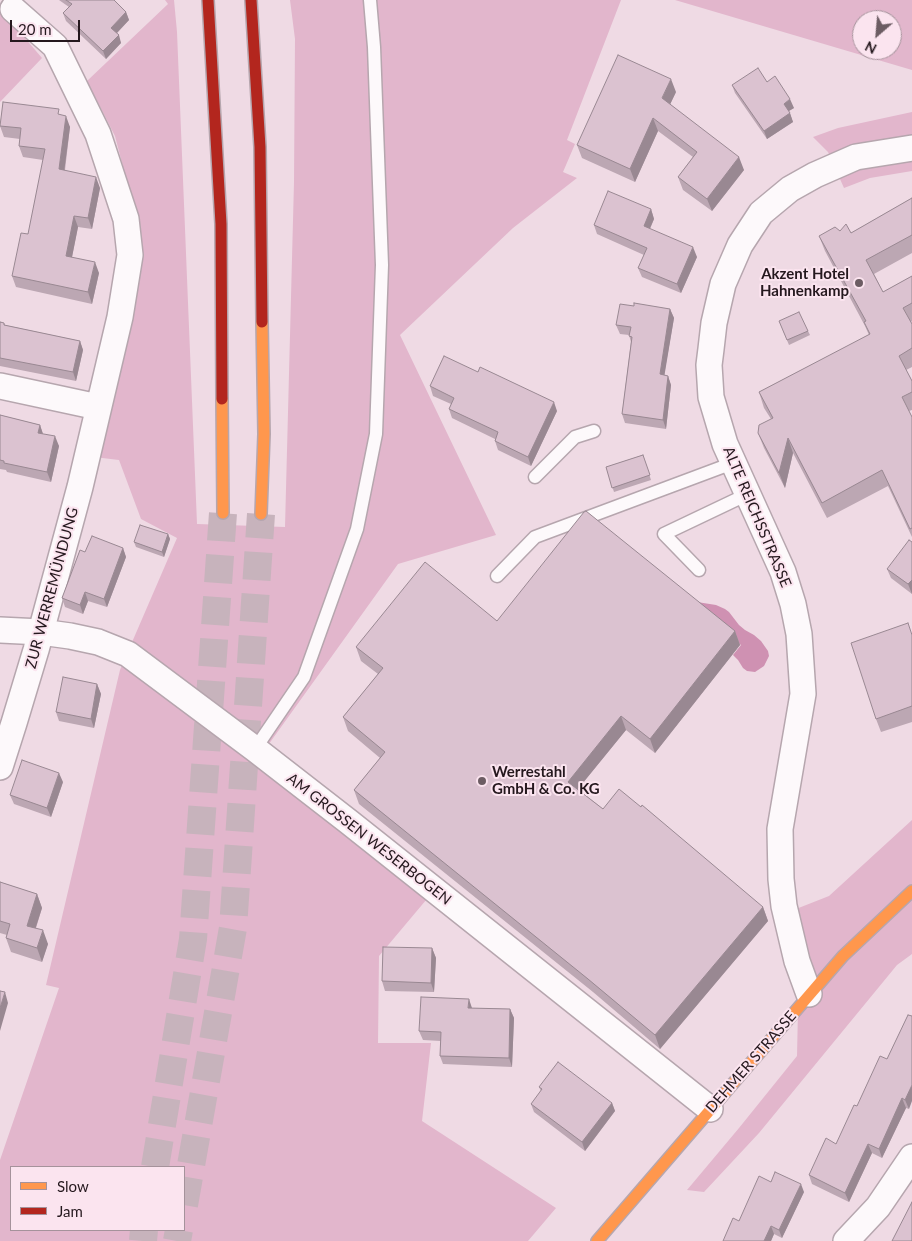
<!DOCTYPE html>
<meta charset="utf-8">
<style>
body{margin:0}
#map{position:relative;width:912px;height:1241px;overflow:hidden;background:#efdae4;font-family:Lato,sans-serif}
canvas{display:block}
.legend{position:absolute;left:10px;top:1166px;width:175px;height:65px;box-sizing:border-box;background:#fbe4ef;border:1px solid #a5929b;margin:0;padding:6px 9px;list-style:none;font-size:15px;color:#25181e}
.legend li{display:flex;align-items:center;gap:10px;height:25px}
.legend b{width:25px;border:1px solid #a5929b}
.north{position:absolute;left:852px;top:10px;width:50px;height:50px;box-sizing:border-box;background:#fbe4ef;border:1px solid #a5929b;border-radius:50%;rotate:207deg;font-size:14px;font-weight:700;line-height:20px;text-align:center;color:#25181e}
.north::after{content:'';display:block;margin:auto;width:18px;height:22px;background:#6c5c63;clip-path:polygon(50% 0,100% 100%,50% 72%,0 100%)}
.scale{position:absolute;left:10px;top:20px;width:70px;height:22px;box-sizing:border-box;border:2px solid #25181e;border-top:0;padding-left:6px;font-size:15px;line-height:18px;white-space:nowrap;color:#25181e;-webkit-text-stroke:4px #fbe4ef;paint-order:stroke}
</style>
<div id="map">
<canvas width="912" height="1241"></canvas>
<ul class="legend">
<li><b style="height:6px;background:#ff974d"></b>Slow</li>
<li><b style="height:6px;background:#b3261e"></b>Jam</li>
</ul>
<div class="north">N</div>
<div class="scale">20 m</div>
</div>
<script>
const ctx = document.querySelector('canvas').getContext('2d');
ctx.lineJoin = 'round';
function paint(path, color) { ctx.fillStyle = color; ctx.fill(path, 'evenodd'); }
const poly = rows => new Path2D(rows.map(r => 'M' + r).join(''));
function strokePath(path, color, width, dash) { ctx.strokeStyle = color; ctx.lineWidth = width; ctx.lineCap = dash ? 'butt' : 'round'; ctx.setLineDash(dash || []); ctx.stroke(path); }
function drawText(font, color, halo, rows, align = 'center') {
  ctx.font = font + ' Lato,sans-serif'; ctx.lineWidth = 4; ctx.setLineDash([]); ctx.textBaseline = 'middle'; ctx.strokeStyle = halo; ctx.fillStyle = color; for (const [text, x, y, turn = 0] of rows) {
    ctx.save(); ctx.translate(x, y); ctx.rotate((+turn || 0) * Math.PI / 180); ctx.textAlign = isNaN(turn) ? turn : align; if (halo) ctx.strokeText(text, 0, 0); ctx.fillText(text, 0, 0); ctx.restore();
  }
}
paint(poly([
 [165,0,174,0,177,32,197,524,285,527,294,182,295,39,290,0,621,0,567,140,575,144,563,172,577,178,513,228,400,335,496,535,398,564,266,748,437,887,379,956,378,1043,431,1043,422,1121,556,1208,528,1241,0,1241,0,1160,59,988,46,985,120,670,177,538,141,519,119,460,94,457,132,319,142,240,115,136,87,81,168,4],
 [11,1167,184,1167,184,1230,11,1230],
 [675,0,912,0,912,70],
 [862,20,892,20,892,50,862,50],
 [0,9,42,58,0,102],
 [912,112,912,171,870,178,844,188,828,152,813,137,838,128],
 [912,820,912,954,897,965,759,1133,704,1192,687,1190,739,1128,797,1056,799,964,796,909,829,896]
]), '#e2b6cc');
paint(poly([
 [697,602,716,605,725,609,729,612,739,625,745,630,754,635,761,641,768,651,769,656,764,666,755,672,747,671,743,668,738,660,733,655,741,645,690,604]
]), '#cf91b2');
strokePath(poly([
 [155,1167,193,939,223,513],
 [184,1205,233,928,261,514],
 [143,1241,144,1230],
 [177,1241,179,1230]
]), '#c7b3bc', 28, [28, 14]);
const lane = poly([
 [535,477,575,437,594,431],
 [699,570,664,534,748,494],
 [497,576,535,537,733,463],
 [255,749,304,677,357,529,376,434,382,265,374,47,370,0]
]);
const street = poly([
 [0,386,98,407],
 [0,630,41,632,70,636,98,642,128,654,255,749,349,822,710,1109],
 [0,767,14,723,36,650,80,487,120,317,130,255,126,219,98,134,55,46,13,9],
 [809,994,797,961,784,906,781,879,780,829,803,694,799,634,793,604,783,572,725,444,711,397,709,365,711,349,714,323,723,284,740,245,761,213,790,189,815,175,856,157,912,148],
 [846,1241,878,1207,912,1157]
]);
const slow = poly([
 [222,399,223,513],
 [261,514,264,434,262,322],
 [597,1241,843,956,912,891]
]);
const jam = poly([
 [208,0,221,224,222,399],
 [251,0,260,147,262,322]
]);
strokePath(lane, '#b6a6ae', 15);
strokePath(street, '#b6a6ae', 28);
strokePath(slow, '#b6a6ae', 14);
strokePath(jam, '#b6a6ae', 14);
strokePath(lane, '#fdf9fb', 12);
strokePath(street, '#fdf9fb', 25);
strokePath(slow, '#ff974d', 11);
strokePath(jam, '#b3261e', 11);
paint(poly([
 [59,0,114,0,126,12,129,20,117,33,121,43,106,59,66,21,63,13,69,7],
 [767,82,794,108,789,111,793,122,767,139,735,93,732,85],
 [676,92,670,104,744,170,712,211,683,190,678,177,693,157,658,131,635,182,582,158,577,145],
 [61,115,70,127,65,170,100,188,92,229,78,227,72,257,99,273,92,304,16,287,12,276,28,234,43,160,23,157,19,146,20,139,4,137,0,126],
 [912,198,912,253,874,274,883,292,912,276,912,321,911,322,912,324,912,367,906,370,912,381,912,410,909,411,912,417,912,537,888,486,827,518,793,453,785,488,764,448,758,433,771,419,764,408,759,392,869,335,865,326,825,251,819,236,840,231,851,233],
 [651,209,654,219,650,229,697,257,681,293,642,277,638,268,644,255,597,234,594,225],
 [634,306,670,309,674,318,664,375,668,376,671,385,666,429,625,423,622,414,631,342,629,335,620,334,616,325],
 [779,321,808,331,810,335,789,345],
 [0,322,4,323,5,325,80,341,83,350,76,381,0,366],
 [430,386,557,411,531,466,498,450,495,441,495,439,452,418,449,409,451,404,433,396],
 [0,415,40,425,43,434,59,446,51,482,7,472,6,470,0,469],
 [643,455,651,480,614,492,606,467],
 [168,534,170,539,164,557,136,547,134,542],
 [912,542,912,594,891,578,887,569],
 [123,548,126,557,107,607,88,601,83,614,65,607,62,598,85,552],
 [497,621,735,631,740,645,655,753,626,730,578,789,603,809,763,907,768,921,660,1049,593,992,359,804,354,790,380,758,348,731,343,717,378,674,361,661,356,647],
 [912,635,912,722,881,732,876,719],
 [97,684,101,694,94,728,59,721,56,712],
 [63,782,51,817,14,804,10,795],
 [0,882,37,894,42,908,36,928,48,944,42,962,11,952,6,938,7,935,0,933],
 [432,948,436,958,434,992,385,991,382,981],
 [472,1008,510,1009,514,1018,512,1067,443,1064,440,1056,441,1041,423,1040,419,1031],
 [908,1015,909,1109,906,1108,882,1158,872,1153,849,1202,812,1184,809,1175,836,1144,857,1106,887,1059],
 [539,1087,612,1103,615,1111,585,1151,534,1112,531,1104,541,1091],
 [771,1182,804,1192,782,1238,774,1234,771,1241,723,1241]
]), '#bca7b3');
paint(poly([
 [126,12,129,20,114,36,111,28],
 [119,35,121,43,106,59,103,51],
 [671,79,676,92,667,111,662,98],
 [790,99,794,108,787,112,784,104],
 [790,113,793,122,767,139,764,131],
 [66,116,70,127,63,180,59,169],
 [653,118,658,131,635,182,630,169],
 [739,157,744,170,712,211,707,199],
 [96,177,100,188,92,229,88,218],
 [651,209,654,219,647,235,644,226],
 [74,216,78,227,70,267,66,256],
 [693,247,697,257,681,293,677,284],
 [95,262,99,273,92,304,88,292],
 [670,309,674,318,663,384,660,374],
 [80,341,83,350,76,381,73,372],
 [668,376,671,385,666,429,663,420],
 [554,402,557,411,531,466,528,457],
 [40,425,43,434,38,433],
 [55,436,59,446,51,482,47,472],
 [788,438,793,453,785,488,779,473],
 [168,534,170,539,164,557,162,552],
 [123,548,126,557,107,607,104,599],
 [912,580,912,594,908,584],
 [85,592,88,601,83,614,80,605],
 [735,631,740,645,655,753,650,739],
 [97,684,101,694,94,728,91,719],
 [621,716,626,730,573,795,568,782],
 [59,773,63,782,51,817,47,808],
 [37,894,42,908,32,939,27,926],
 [763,907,768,921,660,1049,655,1035],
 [43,930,48,944,42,962,37,948],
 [432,948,436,958,434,992,431,983],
 [5,992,8,1003,0,1031,0,1008],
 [469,999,472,1008,472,1017,468,1008],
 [510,1009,514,1018,512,1067,509,1058],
 [912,1085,912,1101,909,1109,905,1100],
 [902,1098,906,1108,882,1158,879,1149],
 [612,1103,615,1111,585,1151,582,1142],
 [868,1144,872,1153,849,1202,845,1193],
 [801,1184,804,1192,782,1238,779,1230],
 [771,1226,774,1234,771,1241,764,1241]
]), '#998892');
const building = poly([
 [66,0,114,0,126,12,111,28,119,35,103,51,63,13,72,4,66,0],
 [618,55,671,79,662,98,739,157,707,199,678,177,697,152,653,118,630,169,577,145,618,55],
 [758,68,767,82,775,76,790,99,784,104,790,113,764,131,732,85,758,68],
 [3,102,59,109,58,114,66,116,59,169,96,177,88,218,74,216,66,256,95,262,88,292,12,276,21,233,28,234,45,149,19,146,21,128,0,126,3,102],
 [608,191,651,209,644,226,693,247,677,284,638,268,647,248,594,225,608,191],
 [912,198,912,235,866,260,883,292,912,276,912,303,903,308,912,324,912,348,899,356,912,381,912,392,902,397,912,417,912,528,910,529,882,470,822,503,788,438,779,473,758,433,759,425,773,418,759,392,870,334,864,322,866,321,819,236,835,227,840,231,846,224,851,233,912,198],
 [634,303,670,309,660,374,668,376,663,420,622,414,632,337,629,336,631,327,616,325,620,304,634,306,634,303],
 [799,312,808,331,787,340,779,321,799,312],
 [0,322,4,323,4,325,80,341,73,372,0,358,0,322],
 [444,356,478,372,480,367,554,402,528,457,495,441,498,432,449,409,454,398,430,386,444,356],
 [0,415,40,425,38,433,55,436,47,472,4,463,4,461,0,460,0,415],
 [643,455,650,475,612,488,606,467,643,455],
 [586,511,735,631,650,739,621,716,568,782,603,809,619,789,641,807,642,805,763,907,655,1035,588,979,354,790,385,752,343,717,383,668,356,647,425,562,497,621,584,512,586,511],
 [140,525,168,534,162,552,134,542,140,525],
 [92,536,123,548,104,599,85,592,80,605,62,598,80,550,85,552,92,536],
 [909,540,912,542,912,580,908,584,887,569,909,540],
 [908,623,912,635,912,706,876,719,851,643,908,623],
 [63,677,97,684,91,719,56,712,63,677],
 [22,760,59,773,47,808,10,795,22,760],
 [0,882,37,894,27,926,43,930,37,948,6,938,10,924,0,921,0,882],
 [383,947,432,948,431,983,382,981,383,947],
 [0,991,5,992,0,1008,0,991],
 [421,997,469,999,468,1008,510,1009,509,1058,440,1056,441,1032,419,1031,421,997],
 [908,1015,912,1016,912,1085,905,1100,902,1098,879,1149,868,1144,845,1193,809,1175,826,1138,836,1144,854,1105,857,1106,880,1056,887,1059,908,1015],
 [558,1062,612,1103,582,1142,531,1104,542,1089,539,1087,558,1062],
 [775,1172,801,1184,779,1230,771,1226,764,1241,723,1241,733,1218,739,1221,759,1176,771,1182,775,1172],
 [912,1202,912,1241,892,1241,912,1202]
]);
paint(building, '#dbc2d0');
strokePath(building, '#998892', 1);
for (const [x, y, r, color] of [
 [859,283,5,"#6c5c63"],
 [482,781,5,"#6c5c63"]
]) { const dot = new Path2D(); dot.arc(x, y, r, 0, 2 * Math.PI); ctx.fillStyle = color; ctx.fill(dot); strokePath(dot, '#fbe4ef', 2); }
drawText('bold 15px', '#25181e', '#fbe4ef', [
 ["Akzent Hotel",849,274],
 ["Hahnenkamp",849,291],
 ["Werrestahl",492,772,"left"],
 ["GmbH & Co. KG",492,789,"left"]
], 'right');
drawText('15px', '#25181e', '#fbe4ef', [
 ["ALTE REICHSSTRASSE",757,517,67],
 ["ZUR WERREMÜNDUNG",52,588,-75],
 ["AM GROSSEN WESERBOGEN",369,839,38],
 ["DEHMER STRASSE",751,1062,-49]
]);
</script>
